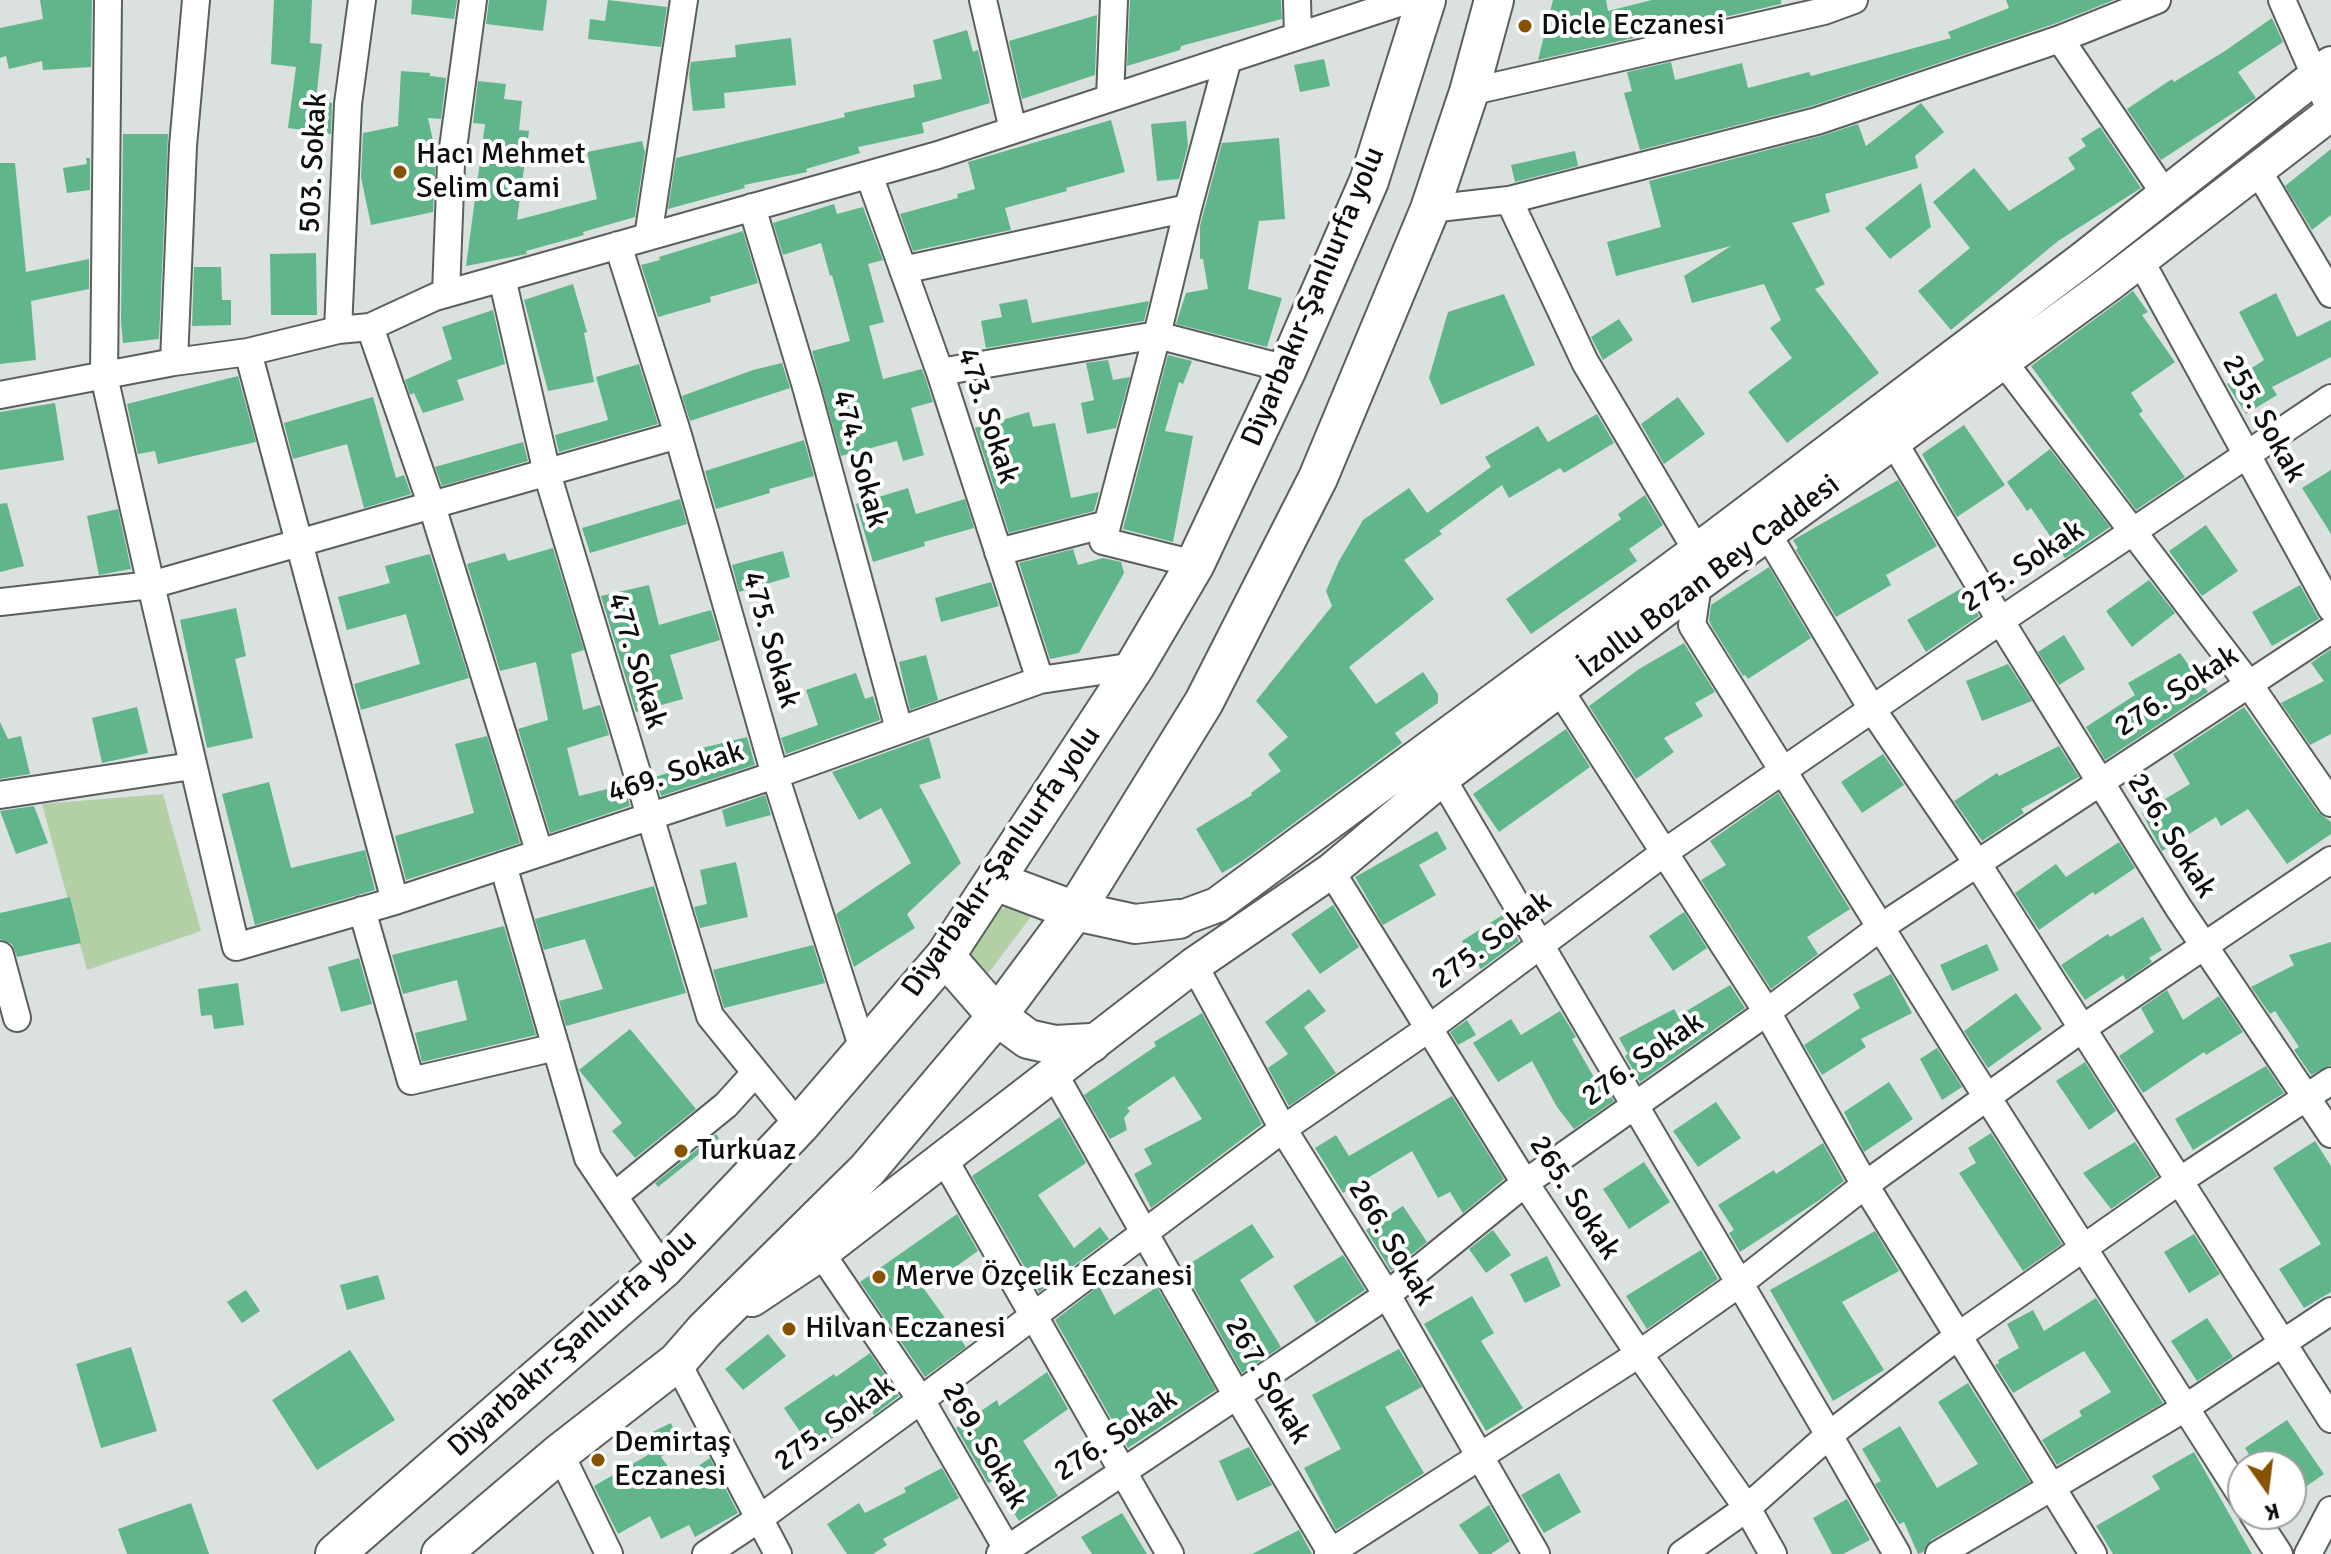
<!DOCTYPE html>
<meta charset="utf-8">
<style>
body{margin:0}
#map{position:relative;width:2331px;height:1554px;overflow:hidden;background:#dbe1df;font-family:Signika,sans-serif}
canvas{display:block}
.north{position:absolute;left:2227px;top:1450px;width:80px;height:80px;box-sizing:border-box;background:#fff;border:2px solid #9e9f9f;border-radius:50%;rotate:166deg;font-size:22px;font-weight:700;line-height:32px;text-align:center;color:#0c0e0e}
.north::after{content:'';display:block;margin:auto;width:28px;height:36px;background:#885300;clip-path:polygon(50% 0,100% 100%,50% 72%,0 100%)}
</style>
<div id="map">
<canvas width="2331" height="1554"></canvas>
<div class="north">K</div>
</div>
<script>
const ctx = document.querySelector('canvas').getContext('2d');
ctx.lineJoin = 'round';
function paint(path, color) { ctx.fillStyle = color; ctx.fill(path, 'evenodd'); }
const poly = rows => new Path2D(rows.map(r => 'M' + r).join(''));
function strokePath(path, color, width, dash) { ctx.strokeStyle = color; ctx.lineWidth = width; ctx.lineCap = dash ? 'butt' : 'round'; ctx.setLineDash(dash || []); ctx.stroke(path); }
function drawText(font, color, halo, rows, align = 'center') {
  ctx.font = font + ' Signika,sans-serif'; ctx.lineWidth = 8; ctx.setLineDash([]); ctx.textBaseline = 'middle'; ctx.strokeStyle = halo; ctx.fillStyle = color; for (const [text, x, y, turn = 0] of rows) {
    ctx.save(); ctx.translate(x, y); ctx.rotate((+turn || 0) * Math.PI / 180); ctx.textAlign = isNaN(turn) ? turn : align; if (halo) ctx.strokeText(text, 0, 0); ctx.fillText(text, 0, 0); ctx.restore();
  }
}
paint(poly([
 [163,794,201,931,87,970,42,804],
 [1010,905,1033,914,987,975,971,961,967,951,987,916]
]), '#b2cfa6');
paint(poly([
 [40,0,92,0,91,67,43,70,42,61,9,69,6,56,0,58,0,28,43,19],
 [274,0,312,0,310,43,322,44,316,101,332,103,331,134,288,128,296,67,271,64],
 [412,0,457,0,454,19,411,14],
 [489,0,547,0,543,31,486,24],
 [608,0,667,7,661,47,588,39,590,19,605,21],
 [1130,0,1281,0,1282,19,1181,46,1180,50,1127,66],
 [1553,0,1606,0,1608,11,1652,0,1781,0,1781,4,1538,60],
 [2006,0,2114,0,2054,24,1812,106,1640,150,1624,93,1632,91,1627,72,1671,62,1675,80,1742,63,1748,88,1809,72,1811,76,1951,38,1948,32,2009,8],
 [1097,15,1095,75,1022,99,1009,41],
 [2272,18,2283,42,2238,72,2256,98,2161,160,2127,109,2172,79,2174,82,2225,51],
 [967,30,973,52,978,50,990,103,922,123,924,133,858,147,860,153,806,169,807,172,744,185,745,188,668,209,676,158,845,117,844,113,915,97,913,85,942,79,933,40],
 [791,38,796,85,724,93,725,108,693,111,689,75,691,62,736,57,735,45],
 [1324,59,1330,86,1300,92,1294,65],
 [401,71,430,73,430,76,446,78,441,119,428,118,436,155,433,212,371,225,361,177,363,133,398,126],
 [478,81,506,84,504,99,522,101,519,130,529,131,517,220,597,199,587,152,642,141,645,152,635,217,583,232,584,235,526,251,527,254,466,266,485,124,473,123],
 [1921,103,1944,132,1915,156,1918,168,1825,194,1830,212,1792,223,1825,284,1815,289,1879,373,1787,443,1748,392,1792,358,1770,328,1781,320,1764,284,1692,303,1684,276,1731,246,1616,276,1607,242,1661,227,1649,181,1821,136,1858,124,1866,146],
 [1111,120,1125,172,1066,188,1067,191,1005,208,1011,230,913,251,900,214,958,198,957,194,975,189,968,162],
 [1186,121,1188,146,1179,179,1157,181,1151,124],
 [2100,127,2141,188,2058,241,1951,330,1918,291,1970,248,1933,202,1974,168,2009,211,2075,169,2068,158,2086,146,2081,139],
 [123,134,168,134,159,339,123,343,121,322],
 [1279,138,1285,219,1259,221,1248,289,1282,298,1267,347,1176,324,1186,293,1208,289,1203,259,1200,259,1200,226,1222,143],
 [2331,149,2331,215,2312,230,2285,186],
 [1575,151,1578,166,1515,182,1511,165],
 [86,158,90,158,90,190,67,193,63,168,87,164],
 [0,163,15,163,26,272,89,259,89,289,31,301,36,360,0,364],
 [1921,183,1931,227,1890,259,1865,228],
 [834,204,837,214,863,207,883,260,868,264,884,322,869,326,883,379,922,369,925,377,933,402,911,408,924,455,903,461,897,441,841,456,812,351,850,341,832,275,830,276,821,243,783,255,773,223],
 [743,231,758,283,710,297,711,302,658,317,641,265,660,260,659,257],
 [316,253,317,315,271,315,270,254],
 [194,267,221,267,222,300,231,300,231,325,192,326],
 [573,284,587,332,584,333,594,382,548,391,524,300],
 [2133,291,2148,312,2142,315,2175,362,2131,393,2143,411,2139,414,2185,477,2136,510,2031,366],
 [2276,293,2297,337,2331,320,2331,357,2272,387,2277,395,2246,414,2227,384,2264,360,2239,312],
 [1504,294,1535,365,1441,405,1429,378,1448,312],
 [1027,299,1032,323,1149,301,1144,321,986,348,981,321,1002,317,999,304],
 [493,310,505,364,457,380,464,400,423,413,414,393,410,395,405,380,452,359,442,327],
 [1619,319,1633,340,1603,360,1591,337],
 [1168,355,1192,361,1183,384,1179,382,1165,431,1193,436,1173,542,1123,529],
 [1108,360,1113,380,1130,377,1116,428,1087,434,1081,403,1094,400,1086,363],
 [782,363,790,388,690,421,682,396,753,370],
 [639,364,658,424,559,452,555,435,608,420,596,377],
 [238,376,256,442,158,464,155,451,138,454,127,404],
 [373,397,396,478,404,475,411,494,364,508,347,444,293,459,284,423],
 [1678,397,1705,434,1664,464,1641,424],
 [55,403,64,460,0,470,0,412],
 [1029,412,1033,427,1055,423,1071,498,1099,492,1094,511,1009,533,975,428],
 [1597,414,1614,443,1564,473,1560,468,1509,498,1502,485,1439,531,1442,534,1404,560,1434,599,1349,667,1376,704,1423,672,1438,694,1438,703,1395,733,1402,743,1244,860,1222,873,1196,829,1252,795,1251,793,1281,771,1268,754,1288,737,1256,701,1332,606,1326,591,1339,561,1363,520,1409,488,1427,513,1491,467,1485,457,1538,426,1548,442],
 [1964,425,2005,485,1957,517,1922,454],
 [804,440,814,476,769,489,770,493,716,509,705,471],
 [523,442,528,461,442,486,435,467],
 [2050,449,2110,527,2065,558,2031,508,2027,511,2007,482],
 [2331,470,2331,534,2302,488],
 [1898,480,1937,546,1886,575,1891,585,1836,617,1796,550,1798,548,1793,540],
 [908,488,916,514,965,499,974,528,924,542,925,546,873,562,856,504],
 [1645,495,1663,525,1629,549,1637,561,1531,634,1506,599,1621,519,1618,514],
 [680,499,687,524,590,553,582,528],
 [7,503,24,566,0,572,0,504],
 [118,509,131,569,99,575,87,516],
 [2206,525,2238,571,2202,596,2169,551],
 [553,548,584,650,571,654,583,710,600,705,609,735,567,748,579,796,624,785,630,806,550,833,518,729,548,720,536,662,500,671,467,564,505,553,508,561],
 [1073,549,1078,565,1103,558,1121,562,1124,573,1079,653,1050,659,1019,563],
 [783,551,790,577,739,592,732,565],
 [430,554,469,678,361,710,354,684,420,664,406,614,347,630,338,597,390,583,385,566],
 [1769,567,1811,638,1748,679,1745,675,1743,676,1712,627,1709,620,1711,605],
 [2149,580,2175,613,2132,647,2106,611],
 [991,582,999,606,941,622,935,598],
 [649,585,659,625,711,610,720,640,670,655,683,699,636,712,601,596],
 [2300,585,2319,619,2272,646,2252,612],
 [1962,588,1979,616,1926,652,1907,620],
 [236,608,246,656,235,659,253,738,207,748,180,620],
 [2064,635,2085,669,2059,685,2038,652],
 [1684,643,1715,692,1695,703,1703,716,1664,738,1674,752,1636,779,1589,706,1639,669],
 [2331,649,2331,734,2310,745,2281,703,2324,681,2311,663],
 [2180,653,2208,692,2105,760,2086,727,2135,695,2128,683],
 [926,655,938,700,910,710,899,662],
 [2008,664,2032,701,1982,721,1966,681],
 [856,673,865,699,873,696,880,720,786,754,781,738,818,725,806,690],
 [137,707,148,753,102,763,92,718],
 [2244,707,2318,812,2331,822,2331,834,2287,864,2248,809,2221,826,2216,817,2162,851,2142,813,2190,784,2173,754],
 [0,722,8,739,21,736,30,774,0,779],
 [1566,729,1590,767,1499,832,1473,794],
 [487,736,520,843,406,880,395,836,474,813,455,744],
 [747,737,755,765,661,796,655,777,706,761,702,748],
 [929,737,941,778,919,785,961,863,907,914,915,928,854,967,836,914,911,863,881,808,859,820,832,772],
 [2059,746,2079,777,2021,809,2024,813,1982,841,1954,801,1997,773,1999,776],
 [1883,754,1904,785,1862,813,1841,782],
 [269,782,291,868,365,850,375,890,255,925,222,794],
 [1778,793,1850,909,1807,937,1818,954,1771,989,1701,880,1726,865,1710,841],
 [765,795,771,815,726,827,722,810],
 [34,806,48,843,16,854,0,811],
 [1437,831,1447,849,1419,865,1436,895,1383,925,1355,877],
 [2119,842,2135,868,2095,895,2093,892,2039,930,2015,893,2056,864,2066,877],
 [736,862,748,917,700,928,694,907,707,904,700,870],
 [654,886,686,993,566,1026,559,1001,603,989,585,939,544,950,535,919],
 [70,897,81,943,17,957,12,944,0,939,0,913],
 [1333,905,1359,947,1320,974,1291,934],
 [1684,912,1707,948,1673,971,1649,936],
 [1504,914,1519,941,1481,969,1462,941],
 [2143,917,2162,950,2149,958,2152,962,2126,980,2123,975,2085,1000,2061,965,2108,934,2110,937],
 [504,926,536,1035,422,1062,415,1033,467,1020,457,980,403,994,392,955],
 [2331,942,2331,1065,2311,1075,2294,1050,2299,1047,2275,1011,2270,1014,2251,987,2294,965,2289,955],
 [1987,944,1999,970,1952,991,1940,965],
 [813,945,825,983,724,1008,713,970],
 [359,958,372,1004,341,1012,328,967],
 [1891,974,1912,1013,1861,1039,1866,1047,1822,1075,1804,1045,1860,1008,1853,994],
 [238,983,244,1025,214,1029,212,1015,201,1016,198,989],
 [1730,985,1745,1008,1640,1082,1625,1056,1628,1054,1619,1038,1674,1009,1678,1016],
 [1309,989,1326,1011,1304,1027,1336,1073,1289,1106,1268,1068,1288,1054,1265,1022],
 [2167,990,2183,1020,2219,996,2243,1032,2206,1055,2204,1052,2143,1093,2119,1056,2154,1032,2141,1008],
 [2016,993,2042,1029,1988,1068,1964,1031],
 [1560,1011,1576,1037,1572,1039,1595,1079,1599,1076,1614,1101,1574,1129,1557,1107,1532,1061,1498,1082,1473,1043,1511,1019,1521,1035],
 [1202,1013,1262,1124,1151,1208,1134,1174,1152,1164,1144,1149,1202,1119,1174,1076,1127,1108,1130,1111,1124,1118,1127,1130,1110,1139,1084,1095,1156,1046,1154,1042],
 [1467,1020,1476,1035,1458,1045,1450,1032],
 [630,1029,696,1109,635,1158,612,1131,622,1123,579,1070],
 [1937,1048,1962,1087,1942,1100,1920,1059],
 [2085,1062,2116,1111,2089,1130,2056,1081],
 [2266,1066,2284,1093,2193,1150,2175,1119],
 [1889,1082,1913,1119,1864,1152,1844,1112],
 [1452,1096,1504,1179,1463,1213,1450,1192,1438,1198,1412,1151,1343,1193,1315,1148,1336,1135,1349,1156],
 [1716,1102,1741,1138,1698,1167,1673,1131],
 [1060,1117,1086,1163,1038,1195,1074,1248,1100,1227,1109,1239,1039,1292,972,1176],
 [1991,1133,2062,1244,2023,1271,1959,1173,1976,1163,1968,1148],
 [716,1134,719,1138,658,1187,655,1183],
 [2315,1141,2331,1166,2331,1292,2304,1308,2279,1269,2321,1244,2273,1168],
 [2135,1142,2158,1176,2111,1209,2083,1173],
 [1823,1143,1844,1181,1821,1199,1740,1252,1729,1233,1734,1230,1718,1205,1774,1170,1776,1174],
 [1644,1162,1670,1202,1629,1229,1603,1189],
 [1403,1206,1427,1242,1391,1271,1366,1230],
 [957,1214,978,1251,924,1289,966,1347,925,1377,860,1282],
 [1252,1224,1274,1257,1240,1280,1281,1347,1242,1373,1183,1268],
 [1493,1230,1511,1255,1486,1273,1469,1249],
 [1875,1231,1899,1271,1842,1302,1884,1370,1833,1401,1770,1290],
 [2194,1234,2220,1274,2189,1293,2164,1252],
 [1701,1250,1718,1279,1647,1329,1626,1296],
 [1343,1255,1365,1290,1316,1323,1293,1286],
 [1547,1256,1561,1286,1525,1303,1510,1274],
 [378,1275,385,1299,347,1310,340,1285],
 [1099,1286,1114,1315,1157,1287,1216,1390,1128,1448,1055,1320],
 [246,1290,260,1311,242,1323,227,1302],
 [1472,1296,1494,1333,1481,1341,1523,1408,1486,1431,1424,1324],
 [2096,1298,2163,1403,2057,1465,2042,1440,2082,1416,2079,1411,2111,1392,2084,1351,2013,1393,1995,1365,1999,1363,1998,1360,2019,1348,2007,1324,2033,1310,2044,1331],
 [2207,1318,2233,1357,2197,1381,2171,1341],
 [768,1334,786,1356,743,1390,725,1369],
 [131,1347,157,1431,101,1448,76,1364],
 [1399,1349,1422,1387,1385,1407,1424,1473,1336,1530,1304,1468,1341,1449,1312,1395],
 [350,1350,395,1420,317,1470,272,1400],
 [870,1353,899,1396,874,1415,872,1411,813,1451,784,1408,834,1374,836,1377],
 [1047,1372,1068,1409,1023,1441,1058,1496,1019,1521,993,1481,988,1483,956,1428,997,1400,999,1406],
 [1968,1383,2030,1482,1931,1540,1923,1552,1918,1554,1904,1522,1899,1524,1875,1484,1881,1481,1862,1449,1900,1426,1937,1488,1978,1464,1938,1402],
 [2287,1420,2324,1474,2291,1497,2291,1466,2256,1466,2245,1448],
 [671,1423,679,1442,661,1457,678,1480,710,1458,738,1513,695,1537,689,1525,661,1539,650,1516,618,1534,594,1486,648,1455,640,1438],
 [1249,1447,1272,1485,1237,1501,1219,1461],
 [2194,1452,2252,1554,2113,1554,2096,1526,2160,1489,2152,1476],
 [942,1468,959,1498,883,1539,887,1545,873,1554,847,1554,827,1524,859,1503,865,1513,906,1492,904,1488],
 [1559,1473,1581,1512,1544,1533,1521,1495],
 [1847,1499,1870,1540,1843,1554,1832,1554,1813,1518],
 [191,1503,209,1554,127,1554,118,1529],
 [1489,1505,1510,1541,1491,1554,1479,1554,1459,1525],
 [1122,1513,1147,1554,1092,1554,1081,1537],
 [1299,1530,1312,1554,1252,1554]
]), '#61b58a');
const minor = poly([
 [983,0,1013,130],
 [1297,0,1298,35],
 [2282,0,2331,112],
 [2060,39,2165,194],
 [1469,92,1824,11,1854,0],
 [1110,98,1114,0],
 [2257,169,2331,294],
 [869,175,940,372,1040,680],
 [1509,200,1585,362,1697,551,1698,584,1692,625,1959,1053,2243,1498],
 [752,207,807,390,899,729],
 [1430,209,1509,200,1817,121,2060,39,2157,0],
 [648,237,684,0],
 [618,245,678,435,775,775,864,1052],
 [2140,260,2331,608],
 [903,270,1188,208,1228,59],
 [502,278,547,473,710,1016,799,1126],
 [446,293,451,163,473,0],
 [370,327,432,506,539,851],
 [338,330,348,104,362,0],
 [248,352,395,901],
 [2003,361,2248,683,2331,803],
 [174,362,183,146,196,0],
 [940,372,1157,335,1188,208],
 [0,395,174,362,248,352,338,330,370,327,435,297,938,155,1408,0],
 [678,435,151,585,236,947,395,901,775,775,1040,680,1135,666],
 [1893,441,2011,638,2178,907,2331,1134],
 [1767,533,1872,709,1977,863,2331,1419],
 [998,552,1107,524],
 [1195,564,1103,541,1157,335,1287,369],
 [0,602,151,585,104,376,108,0],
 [1559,689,1767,1012,1865,1185,2093,1554],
 [1442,778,1829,1435,1897,1554],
 [0,795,192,766],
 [503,865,588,1158,663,1269],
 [1331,871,1525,1183,1639,1354,1747,1508,1773,1554],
 [362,910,411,1081,556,1047],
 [0,955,17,1018],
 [1194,965,1283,1129,1387,1295,1536,1554],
 [1053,1072,1236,1394,1332,1554],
 [944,1159,1170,1554],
 [614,1196,726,1105,755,1073],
 [821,1253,921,1400,1010,1554],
 [677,1362,778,1554],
 [560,1453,609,1554],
 [2253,1514,2279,1554],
 [706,1554,760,1518,921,1400,1283,1129,1428,1029,1665,852,2000,621,2331,398],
 [1000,1554,1387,1295,1525,1183,1767,1012,1881,927,2331,630],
 [1328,1554,1639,1354,1740,1283,1865,1185,2083,1028,2331,860],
 [1682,1554,1747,1508,1829,1435,1958,1336,2179,1181,2331,1081],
 [1939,1554,2185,1408,2331,1311],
 [2308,1554,2331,1510]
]);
const major = poly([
 [1179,919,1217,905,1697,551,2082,260,2331,64],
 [752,1299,821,1253,1194,965,1331,871,1442,778,1698,584,2109,284,2331,113]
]);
const highway = poly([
 [995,881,1075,911,1135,924,1179,919],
 [945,956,997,1016,1028,1039,1055,1045,1091,1043],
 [335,1554,663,1269,799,1126,945,956,1135,666,1195,564,1287,369,1369,181,1426,0],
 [441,1554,560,1453,677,1362,705,1330,867,1170,997,1016,1075,911,1204,702,1318,478,1430,209,1469,92,1494,0]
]);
strokePath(minor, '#5a5f5e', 30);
strokePath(major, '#5a5f5e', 38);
strokePath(highway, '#5a5f5e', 42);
strokePath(minor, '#fff', 26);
strokePath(major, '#fff', 34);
strokePath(highway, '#fff', 38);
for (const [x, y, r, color] of [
 [1525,26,8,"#885300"],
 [400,172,8,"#885300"],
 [681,1151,8,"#885300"],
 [879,1277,8,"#885300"],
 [789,1329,8,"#885300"],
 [598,1460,8,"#885300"]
]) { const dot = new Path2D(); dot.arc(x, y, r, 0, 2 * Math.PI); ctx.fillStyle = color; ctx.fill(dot); strokePath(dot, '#fff', 3); }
drawText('30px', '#0c0e0e', '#fff', [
 ["Dicle Eczanesi",1541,26],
 ["Hacı Mehmet",416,155],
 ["Selim Cami",416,189],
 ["Turkuaz",697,1151],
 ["Merve Özçelik Eczanesi",895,1277],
 ["Hilvan Eczanesi",805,1329],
 ["Demirtaş",614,1443],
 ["Eczanesi",614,1477]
], 'left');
drawText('30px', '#0c0e0e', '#fff', [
 ["503. Sokak",314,163,-87],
 ["Diyarbakır-Şanlıurfa yolu",1314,297,-67],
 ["473. Sokak",987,416,72],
 ["255. Sokak",2263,419,61],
 ["474. Sokak",859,459,75],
 ["275. Sokak",2023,567,-34],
 ["İzollu Bozan Bey Caddesi",1710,577,-37],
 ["475. Sokak",770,640,74],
 ["477. Sokak",636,661,73],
 ["276. Sokak",2177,692,-33],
 ["469. Sokak",676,773,-18],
 ["256. Sokak",2171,836,58],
 ["Diyarbakır-Şanlıurfa yolu",1002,862,-55],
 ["275. Sokak",1492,941,-37],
 ["276. Sokak",1643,1060,-35],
 ["265. Sokak",1574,1198,57],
 ["266. Sokak",1391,1243,59],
 ["Diyarbakır-Şanlıurfa yolu",573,1344,-42],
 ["267. Sokak",1267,1381,60],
 ["275. Sokak",835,1424,-36],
 ["276. Sokak",1116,1436,-34],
 ["269. Sokak",984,1446,60]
]);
</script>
